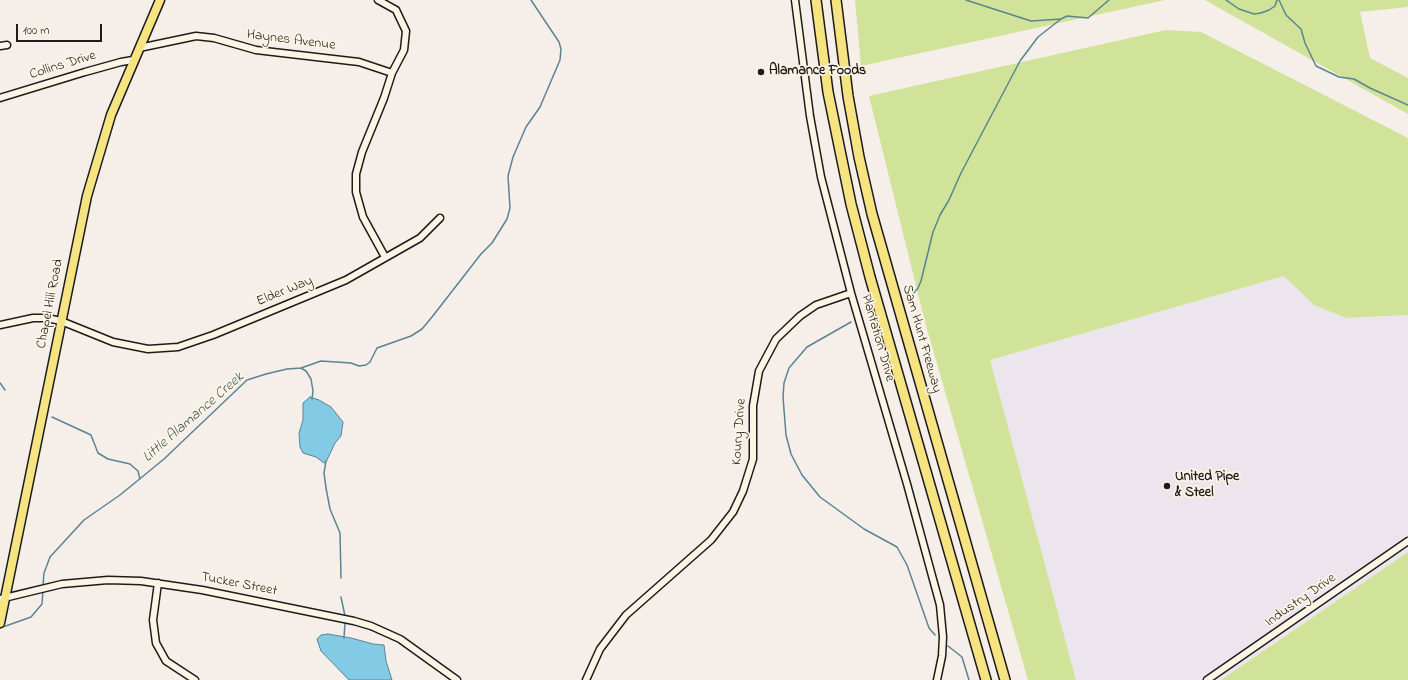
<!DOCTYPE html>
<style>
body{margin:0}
#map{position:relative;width:1408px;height:680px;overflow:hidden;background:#f5eee9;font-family:"Indie Flower",sans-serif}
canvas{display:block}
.scale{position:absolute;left:16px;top:24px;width:86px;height:18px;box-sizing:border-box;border:2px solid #1c1c1c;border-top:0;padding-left:5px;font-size:12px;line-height:14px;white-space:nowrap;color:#1c1c1c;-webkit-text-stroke:3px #fcf5e5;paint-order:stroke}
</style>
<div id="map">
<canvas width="1408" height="680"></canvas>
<div class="scale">100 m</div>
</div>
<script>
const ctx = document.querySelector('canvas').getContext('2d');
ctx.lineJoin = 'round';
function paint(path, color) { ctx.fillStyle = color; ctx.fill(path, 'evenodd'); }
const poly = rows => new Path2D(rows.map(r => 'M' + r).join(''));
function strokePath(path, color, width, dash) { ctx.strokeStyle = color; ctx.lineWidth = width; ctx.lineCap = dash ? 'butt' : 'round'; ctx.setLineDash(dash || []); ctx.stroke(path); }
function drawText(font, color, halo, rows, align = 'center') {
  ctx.font = font + ' "Indie Flower",sans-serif'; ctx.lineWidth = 3.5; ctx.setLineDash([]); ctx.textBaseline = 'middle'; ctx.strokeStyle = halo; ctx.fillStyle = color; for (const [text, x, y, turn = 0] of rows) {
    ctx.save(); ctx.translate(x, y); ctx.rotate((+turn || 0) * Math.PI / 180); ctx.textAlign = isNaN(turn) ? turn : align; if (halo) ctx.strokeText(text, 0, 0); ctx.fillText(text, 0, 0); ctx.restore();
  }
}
paint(poly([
 [1284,276,1314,305,1346,318,1408,315,1408,552,1221,680,1076,680,990,360]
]), '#ece5ee');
paint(poly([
 [855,0,1165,0,861,66],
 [1205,0,1408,0,1408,7,1360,12,1370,58,1408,78,1408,114],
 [1166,30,1201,32,1408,138,1408,315,1346,318,1314,305,1284,276,990,360,1076,680,1028,680,925,322,869,96],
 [1408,552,1408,680,1221,680]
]), '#d1e398');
const water = poly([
 [310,397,319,400,331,407,343,422,341,436,335,443,326,462,324,463,316,457,303,453,300,447,299,433,303,420,303,403,310,397],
 [328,634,351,638,373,644,384,645,386,661,392,680,349,680,321,651,317,639,321,635,328,634]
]);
paint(water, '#83cae4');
strokePath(water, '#5a8494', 1);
strokePath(poly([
 [966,0,1031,21,1061,19,1067,16,1088,18,1109,0],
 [1226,0,1239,9,1254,14,1261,13,1269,10,1275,6,1277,0],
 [1279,0,1286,15,1301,29,1305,43,1316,66,1339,77,1354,79,1370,88,1408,105],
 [912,295,918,288,921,281,933,232,940,215,949,200,961,173,1020,61,1038,37,1061,19],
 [851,322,807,347,789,368,784,383,783,397,786,435,791,454,802,475,820,497,864,529,897,547,907,565,929,628,935,635],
 [301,368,306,371,311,379,313,391,312,399],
 [0,383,5,390],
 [52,417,91,435,98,453,108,459,130,464,138,471,140,479],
 [326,461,324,473,326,488,330,509,340,533,341,578],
 [43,586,44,573,50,557,84,520,120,495,164,459,247,380,266,374,287,369,301,368,321,361,351,363,359,366,366,365,370,362,377,348,411,336,422,329,432,317,481,254,492,243,507,219,510,208,508,176,513,157,526,127,540,107,560,60,561,49,559,42,531,0],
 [341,597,345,616],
 [0,628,31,617,42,604,43,590],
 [344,638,345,623],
 [948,646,962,657,969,680]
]), '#5a8494', 1.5);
const minor = poly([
 [378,0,396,10,406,31,404,50,392,73,384,98,362,152,356,174,356,192,363,217,385,257],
 [795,0,810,116,821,177,851,293,907,484,940,605,943,637,942,656,937,680],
 [0,46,7,45],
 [139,48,196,36,214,38,256,50,359,62,392,73],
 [0,98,85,72,121,62,133,60],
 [0,325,33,318,47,318,61,321,113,342,148,349,178,347,213,335,346,280,420,238,440,218],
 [158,583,153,620,156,643,166,661,195,680],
 [0,599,62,584,108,580,141,581,202,590,354,621,371,626,400,639,457,680],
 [586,680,600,649,626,615,711,540,733,512,743,491,753,459,753,406,759,371,776,339,800,316,816,305,851,293],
 [1207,680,1408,541]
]);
const major = poly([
 [0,623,87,196,111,115,160,0]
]);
const highway = poly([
 [816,0,828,92,851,204,870,277,986,680],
 [836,0,848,96,859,157,872,214,1005,680]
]);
strokePath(minor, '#1c1c1c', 9);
strokePath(major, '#1c1c1c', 11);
strokePath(highway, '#1c1c1c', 12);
strokePath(minor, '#fcf5e5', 6);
strokePath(major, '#f6e381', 8);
strokePath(highway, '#f6e381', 9);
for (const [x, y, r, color] of [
 [761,72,4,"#1c1c1c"],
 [1167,486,4,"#1c1c1c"]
]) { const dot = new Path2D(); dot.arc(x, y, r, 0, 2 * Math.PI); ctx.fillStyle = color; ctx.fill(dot); strokePath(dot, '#fcf5e5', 1.5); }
drawText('14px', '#1c1c1c', '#fcf5e5', [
 ["Haynes Avenue",291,41,7],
 ["Collins Drive",63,66,-17],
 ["Elder Way",285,292,-22],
 ["Chapel Hill Road",51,304,-79],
 ["Plantation Drive",877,338,74],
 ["Sam Hunt Freeway",921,339,74],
 ["Koury Drive",740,432,-86],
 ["Tucker Street",239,585,11],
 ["Industry Drive",1301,601,-35]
]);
drawText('bold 14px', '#1c1c1c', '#fcf5e5', [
 ["Alamance Foods",769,72],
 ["United Pipe",1175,478],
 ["& Steel",1175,494]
], 'left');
drawText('italic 15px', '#405962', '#fcf5e5', [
 ["Little Alamance Creek",194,418,-41]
]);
</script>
